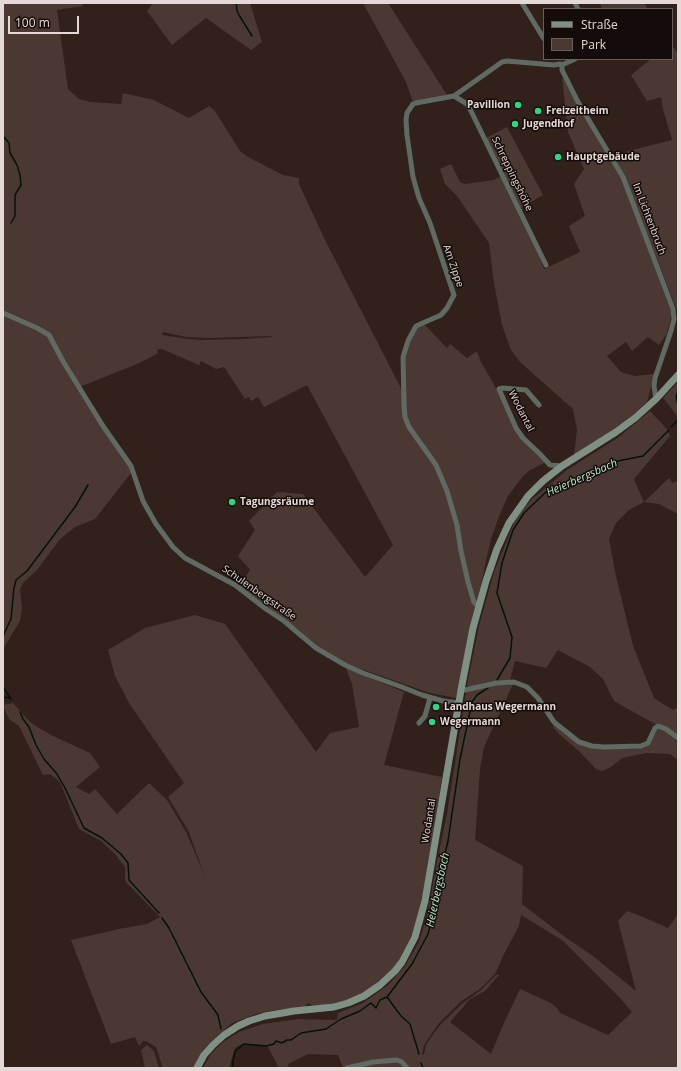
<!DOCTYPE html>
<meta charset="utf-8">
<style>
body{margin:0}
#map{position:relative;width:681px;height:1071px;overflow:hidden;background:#32201b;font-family:"Open Sans",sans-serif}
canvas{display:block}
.frame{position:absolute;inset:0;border:4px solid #e5d9d5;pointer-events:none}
.legend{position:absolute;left:543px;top:8px;width:130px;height:52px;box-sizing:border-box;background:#140c0a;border:1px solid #685e5b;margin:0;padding:5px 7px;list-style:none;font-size:12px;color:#e5d9d5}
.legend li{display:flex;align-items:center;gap:8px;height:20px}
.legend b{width:20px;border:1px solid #685e5b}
.scale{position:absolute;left:8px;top:16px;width:71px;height:18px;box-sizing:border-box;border:2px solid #e5d9d5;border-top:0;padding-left:5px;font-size:12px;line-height:14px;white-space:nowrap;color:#e5d9d5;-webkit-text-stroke:3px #140c0a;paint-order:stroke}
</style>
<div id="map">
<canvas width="681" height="1071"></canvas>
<div class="frame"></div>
<ul class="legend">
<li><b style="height:5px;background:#7e9184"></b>Straße</li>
<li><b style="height:11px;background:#4c3832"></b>Park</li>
</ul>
<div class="scale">100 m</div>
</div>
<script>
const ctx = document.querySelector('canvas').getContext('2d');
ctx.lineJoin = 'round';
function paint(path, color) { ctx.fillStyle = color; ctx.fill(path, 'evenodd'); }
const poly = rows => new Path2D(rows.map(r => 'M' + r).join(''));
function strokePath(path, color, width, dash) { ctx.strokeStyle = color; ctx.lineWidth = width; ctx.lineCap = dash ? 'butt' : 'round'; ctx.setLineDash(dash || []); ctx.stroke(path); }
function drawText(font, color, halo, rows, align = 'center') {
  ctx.font = font + ' "Open Sans",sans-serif'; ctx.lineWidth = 3; ctx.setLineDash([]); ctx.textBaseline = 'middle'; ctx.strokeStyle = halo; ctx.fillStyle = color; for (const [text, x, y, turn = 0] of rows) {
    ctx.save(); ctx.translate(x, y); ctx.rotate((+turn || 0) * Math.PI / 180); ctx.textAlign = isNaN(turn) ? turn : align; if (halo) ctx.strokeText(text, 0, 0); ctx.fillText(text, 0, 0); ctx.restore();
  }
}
paint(poly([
 [3,3,82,3,83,6,57,10,68,89,79,99,90,102,121,104,123,93,154,100,189,118,209,106,215,111,240,151,248,157,283,175,299,178,299,184,325,240,404,394,404,357,409,342,418,326,424,324,447,348,450,344,467,358,477,351,480,360,498,392,515,429,546,462,530,470,523,476,508,496,500,514,491,539,456,698,430,693,344,663,327,654,299,630,239,586,250,570,238,556,255,530,249,521,277,492,303,494,365,577,393,545,307,385,264,407,258,397,251,401,249,397,245,399,224,367,216,369,201,361,199,365,162,349,158,349,157,354,137,364,77,388,128,463,131,473,95,519,75,527,60,539,37,570,23,583,20,589,22,608,20,621,3,649],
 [163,332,186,337,208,338,271,336,272,337,244,339,201,340,188,339,162,335],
 [153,3,250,3,262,42,251,50,206,18,172,45,147,11],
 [363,3,388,3,447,95,413,102,406,82],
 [600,3,644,3,648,9,602,9],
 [672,46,678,53,677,310,624,175,613,155,672,140,663,109,661,97,647,101,631,75,651,59,672,59],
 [562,77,621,177,672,314,667,334,659,345,648,337,632,351,626,342,607,356,621,372,635,376,654,374,647,402,624,423,574,455,577,430,573,409,520,362,511,350,502,325,494,283,489,243,457,196,445,184,440,169,451,164,460,182,465,184,494,180,501,176,532,239,544,269,580,252,569,226,585,216,574,184,584,169,568,132],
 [507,127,543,195,521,208,486,138],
 [678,382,678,417,663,398],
 [650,411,666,428,670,436,634,479,644,502,669,478,673,483,678,480,678,514,659,504,644,502,629,510,616,523,609,539,616,576,633,646,654,698,673,710,678,707,678,742,669,729,655,724,614,701,603,679,590,667,558,650,546,668,515,661,510,680,492,681,469,687,467,685,479,626,494,572,514,523,522,510,532,499,567,470,619,437],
 [195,615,225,624,316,752,330,733,359,727,352,684,345,666,365,676,404,692,384,765,442,777,424,890,414,930,399,961,390,972,367,991,344,1003,316,1007,308,1003,305,1007,276,1010,256,1014,232,1023,217,1036,203,1050,194,1068,163,1068,156,1047,146,1041,143,1041,139,1046,135,1037,111,1044,71,940,119,929,147,924,160,917,125,881,125,867,115,854,101,841,79,829,60,782,50,774,43,775,19,726,9,719,3,705,13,703,29,721,39,728,53,736,90,753,100,767,76,787,89,794,95,789,117,814,149,783,167,800,186,832,205,876,188,830,168,797,184,783,129,703,115,676,108,650,145,628],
 [513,684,484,747,480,769,475,840,523,866,522,904,565,937,593,956,636,991,618,921,627,911,643,917,668,928,678,914,678,1068,349,1068,374,1063,396,1062,402,1064,406,1062,401,1059,356,1064,343,1068,338,1055,308,1054,288,1064,289,1068,279,1068,267,1045,242,1044,235,1048,229,1068,203,1068,211,1054,223,1042,239,1032,263,1024,298,1019,337,1020,338,1013,363,1003,388,985,405,966,419,942,428,913,436,866,447,814,466,692,484,686],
 [521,915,562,940,620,998,632,1012,608,1035,560,1013,557,1008,551,1003,520,989,503,1025,491,1054,450,1022,470,999,485,991,499,975,496,975,481,990,462,1004,441,1024,434,1033,426,1045,424,1054,422,1055,424,1045,439,1023,460,1002,480,989,495,974,504,954,519,926],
 [553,722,579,743,604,749,630,749,645,747,659,726,669,730,678,744,678,760,670,754,647,753,622,758,611,767,602,771,596,769,579,751,559,734,553,727],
 [147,1045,154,1051,159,1068,145,1068,141,1050]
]), '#4c3832');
strokePath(poly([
 [236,3,237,11,239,15,252,36],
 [3,136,9,143,10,153,17,165,20,175,21,185,15,195,15,216,11,223],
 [678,390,676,397,678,404],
 [671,427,678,420],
 [3,636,11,619,14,588,16,580,27,571,75,507,88,485],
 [497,680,510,658,512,637,497,593,502,563,513,530,524,513,546,492,593,473,613,462,643,456,669,430],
 [3,687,11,699],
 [3,697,10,698],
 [20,712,23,719,29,727,36,745,44,759,57,774,65,788,84,828,102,838,121,854,128,863,129,880,159,913],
 [162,918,169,928,201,992,218,1015,221,1029],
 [387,997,401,1016,410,1024,419,1054],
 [421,1063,423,1068],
 [233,1068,233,1061,235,1051,244,1044,266,1046,274,1044,276,1041,282,1043,287,1040,291,1040,301,1033,326,1029,341,1019,360,1011,371,1003,376,1008,380,1000,387,997,412,964,428,934,434,912,440,874,448,841,460,759,472,702,477,695,488,688]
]), '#001507', 1.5);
strokePath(poly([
 [522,3,544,39],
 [575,3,578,9],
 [562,65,562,70,578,102,623,177,673,309,674,319,671,331,655,378,654,386,656,399],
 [562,65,575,59],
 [454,96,467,104,471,111,546,265],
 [3,313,37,328,49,335,64,363,103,426,131,466,143,501,156,524,173,547,185,558,235,585,266,609,284,621,316,648,345,665,363,673,402,687,422,695,443,701,459,703],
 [539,405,526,390,503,388,499,389,516,428,523,438,540,454,550,465,562,466],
 [478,607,474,602,468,582,461,551,457,525,447,491,436,465,409,427,405,417,404,404,403,357,408,341,416,326,441,315,447,308,454,295,430,223,419,198,413,177,407,135,406,120,407,113,413,104,416,103,454,96,502,62,507,61,554,65,560,64],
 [461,690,465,690,496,683,514,682,527,687,538,698,554,722,579,742,592,746,604,747,641,746,648,743,655,728,658,726,666,729,678,738],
 [419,723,425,716,430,698],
 [347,1068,373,1062,397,1060,402,1062,407,1068]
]), '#5e6a62', 5);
strokePath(poly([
 [197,1068,204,1055,213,1045,224,1035,238,1026,249,1021,265,1016,294,1011,334,1007,348,1003,364,996,380,985,395,971,402,962,415,937,425,901,461,690,473,628,486,581,497,549,509,523,528,496,543,481,562,466,616,432,635,418,656,399,678,375]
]), '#7e9184', 7);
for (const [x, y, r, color] of [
 [518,105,4,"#28d885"],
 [538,111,4,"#28d885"],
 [515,124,4,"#28d885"],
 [558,157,4,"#28d885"],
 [232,502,4,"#28d885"],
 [436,707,4,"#28d885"],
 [432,722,4,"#28d885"]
]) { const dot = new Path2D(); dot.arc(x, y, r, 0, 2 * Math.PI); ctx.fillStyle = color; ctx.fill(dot); strokePath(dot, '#140c0a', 1.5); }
drawText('bold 10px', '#e5d9d5', '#140c0a', [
 ["Pavillion",510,105,"right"],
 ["Freizeitheim",546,111],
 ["Jugendhof",523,124],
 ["Hauptgebäude",566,157],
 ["Tagungsräume",240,502],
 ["Landhaus Wegermann",444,707],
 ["Wegermann",440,722]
], 'left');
drawText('10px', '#e5d9d5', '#140c0a', [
 ["Schreppingshöhe",512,174,64],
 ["Im Lichtenbruch",649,219,69],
 ["Am Zippe",453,266,71],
 ["Wodantal",521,411,63],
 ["Schulenbergstraße",259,593,35],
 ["Wodantal",429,821,-81]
]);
drawText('italic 11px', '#b7edca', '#140c0a', [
 ["Heierbergsbach",582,478,-24],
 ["Heierbergsbach",438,890,-78]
]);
</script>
